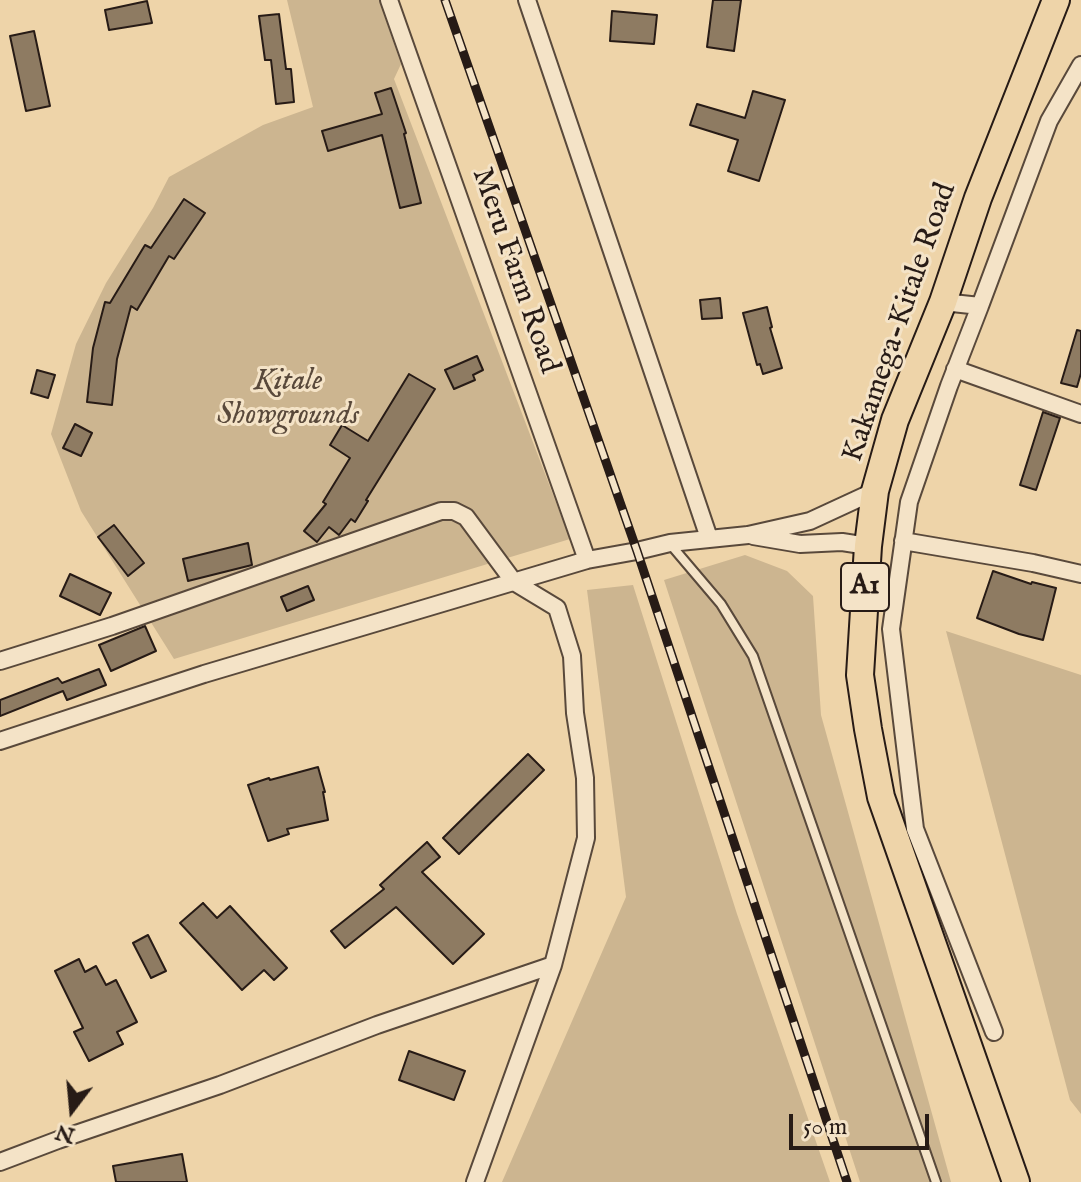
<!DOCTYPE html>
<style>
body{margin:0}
#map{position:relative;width:1081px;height:1182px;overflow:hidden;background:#eed4a9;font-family:"IM FELL English",serif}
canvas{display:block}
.north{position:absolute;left:32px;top:1070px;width:80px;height:80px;-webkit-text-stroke:6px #f4e3c7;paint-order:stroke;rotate:196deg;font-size:22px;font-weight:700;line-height:32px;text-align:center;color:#271b16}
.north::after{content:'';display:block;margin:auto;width:28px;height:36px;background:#271b16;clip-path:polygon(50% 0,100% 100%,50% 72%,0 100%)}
.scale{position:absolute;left:789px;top:1114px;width:140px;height:36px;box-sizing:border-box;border:4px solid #271b16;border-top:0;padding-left:10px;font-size:24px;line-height:28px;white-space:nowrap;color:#271b16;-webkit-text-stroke:6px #f4e3c7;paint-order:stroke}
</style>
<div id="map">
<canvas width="1081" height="1182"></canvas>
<div class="north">N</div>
<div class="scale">50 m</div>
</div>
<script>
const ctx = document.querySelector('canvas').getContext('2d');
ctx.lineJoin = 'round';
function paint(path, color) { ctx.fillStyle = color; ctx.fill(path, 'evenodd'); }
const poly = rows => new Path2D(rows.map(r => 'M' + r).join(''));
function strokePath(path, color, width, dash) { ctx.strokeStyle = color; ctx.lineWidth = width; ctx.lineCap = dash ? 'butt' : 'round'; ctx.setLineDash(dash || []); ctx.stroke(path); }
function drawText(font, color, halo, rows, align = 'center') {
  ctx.font = font + ' "IM FELL English",serif'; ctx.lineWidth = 6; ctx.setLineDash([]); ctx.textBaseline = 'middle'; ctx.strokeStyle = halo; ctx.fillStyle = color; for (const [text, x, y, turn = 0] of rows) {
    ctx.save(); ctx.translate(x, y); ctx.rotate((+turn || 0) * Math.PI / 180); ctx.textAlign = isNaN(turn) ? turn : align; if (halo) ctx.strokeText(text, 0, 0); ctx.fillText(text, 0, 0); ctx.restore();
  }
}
paint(poly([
 [287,0,379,0,401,64,394,79,570,539,174,659,81,511,51,434,76,344,106,283,153,208,169,177,263,125,313,107],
 [745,555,787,571,813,596,821,715,951,1182,860,1182,664,580],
 [633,585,737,914,830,1182,502,1182,626,897,587,590],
 [946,631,1081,675,1081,1114,1070,1100]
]), '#ccb590');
const building = poly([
 [713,0,741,0,734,51,707,47,713,0],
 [147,1,152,23,109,30,105,10,147,1],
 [612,11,657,15,654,44,610,41,612,11],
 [279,14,286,69,291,69,294,102,276,104,271,60,265,60,259,16,279,14],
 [34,31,50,106,26,111,10,36,34,31],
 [391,88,406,133,404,134,421,203,400,208,382,135,328,151,322,131,382,114,375,93,391,88],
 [753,91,785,100,759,181,728,171,738,140,690,125,697,104,745,118,753,91],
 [184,199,205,213,174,259,169,256,137,310,131,306,117,359,112,405,87,402,93,348,105,302,110,303,145,245,151,248,184,199],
 [720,298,722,318,702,319,700,300,720,298],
 [767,307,772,327,770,328,782,368,763,374,760,364,757,365,743,313,767,307],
 [1077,330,1081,331,1081,373,1077,387,1061,383,1077,330],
 [477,356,483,370,473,375,475,380,454,389,445,370,477,356],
 [37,370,55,375,48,398,31,393,37,370],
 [409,374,435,389,366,500,368,501,355,522,351,519,339,535,329,527,317,542,304,531,326,504,323,502,350,458,330,445,342,425,368,441,409,374],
 [1043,412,1060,418,1036,490,1020,485,1043,412],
 [75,424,92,433,81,456,63,448,75,424],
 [114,525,144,563,128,576,98,537,114,525],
 [248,543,252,565,188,581,183,559,248,543],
 [993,571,1031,584,1032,582,1056,588,1043,640,1019,634,977,618,993,571],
 [70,574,111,593,100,615,60,596,70,574],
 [308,586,314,600,287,611,281,597,308,586],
 [145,626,156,651,111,671,99,645,145,626],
 [99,669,106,685,67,700,63,691,0,716,0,700,58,678,62,683,99,669],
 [528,754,544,770,459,854,443,838,528,754],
 [318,767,325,792,323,792,328,820,287,829,289,834,268,841,248,785,269,778,270,780,318,767],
 [427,842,440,857,422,872,484,934,453,964,396,907,345,948,331,931,384,889,380,885,427,842],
 [203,903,217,918,230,906,287,968,274,980,264,970,242,990,180,923,203,903],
 [148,935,166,971,151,978,133,943,148,935],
 [79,959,85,972,96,966,106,985,116,980,137,1022,117,1032,123,1044,89,1061,74,1032,83,1028,55,971,79,959],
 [409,1051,465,1071,454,1100,399,1080,409,1051],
 [182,1154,187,1182,116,1182,113,1166,182,1154]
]);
paint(building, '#8e7b62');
strokePath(building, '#271b16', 2);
const service = poly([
 [671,545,721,604,753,656,936,1182]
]);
const minor = poly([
 [389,0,587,560],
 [527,0,709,538],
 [943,302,980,306,1049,121,1081,65],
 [980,306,949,386,909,502,891,629,915,829,994,1032],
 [955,369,1081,414],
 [753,536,800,544,842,542,868,546],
 [903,541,1033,563,1081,574],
 [0,661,112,626,441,511,454,511,466,517,514,582,557,608,572,656,575,713,585,778,586,838,553,965,475,1182],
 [0,741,204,674,587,560,637,551,670,543,748,535,810,521,875,491],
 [0,1162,58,1140,220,1085,377,1025,553,965]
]);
const trunk = poly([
 [1016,1182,881,797,868,729,860,675,868,546,875,491,895,420,943,302,978,198,1056,0]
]);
strokePath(service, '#59493b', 12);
strokePath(minor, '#59493b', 20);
strokePath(trunk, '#271b16', 30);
strokePath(service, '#f4e3c7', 8);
strokePath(minor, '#f4e3c7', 16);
strokePath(trunk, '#eed4a9', 26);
const rail = poly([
 [445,0,637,551,847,1182]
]);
strokePath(rail, '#271b16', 9);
strokePath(rail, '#f4e3c7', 6, [18]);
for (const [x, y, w] of [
 [865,587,48]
]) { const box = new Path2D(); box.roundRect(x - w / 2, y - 24, w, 48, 6); ctx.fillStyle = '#f4e3c7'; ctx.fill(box); strokePath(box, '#271b16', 2); }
drawText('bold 28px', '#271b16', null, [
 ["A1",865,587]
]);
drawText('30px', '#271b16', '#f4e3c7', [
 ["Meru Farm Road",514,271,71],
 ["Kakamega-Kitale Road",901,323,-71]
]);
drawText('italic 30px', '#59493b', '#f4e3c7', [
 ["Kitale",288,383],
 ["Showgrounds",288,417]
]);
</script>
